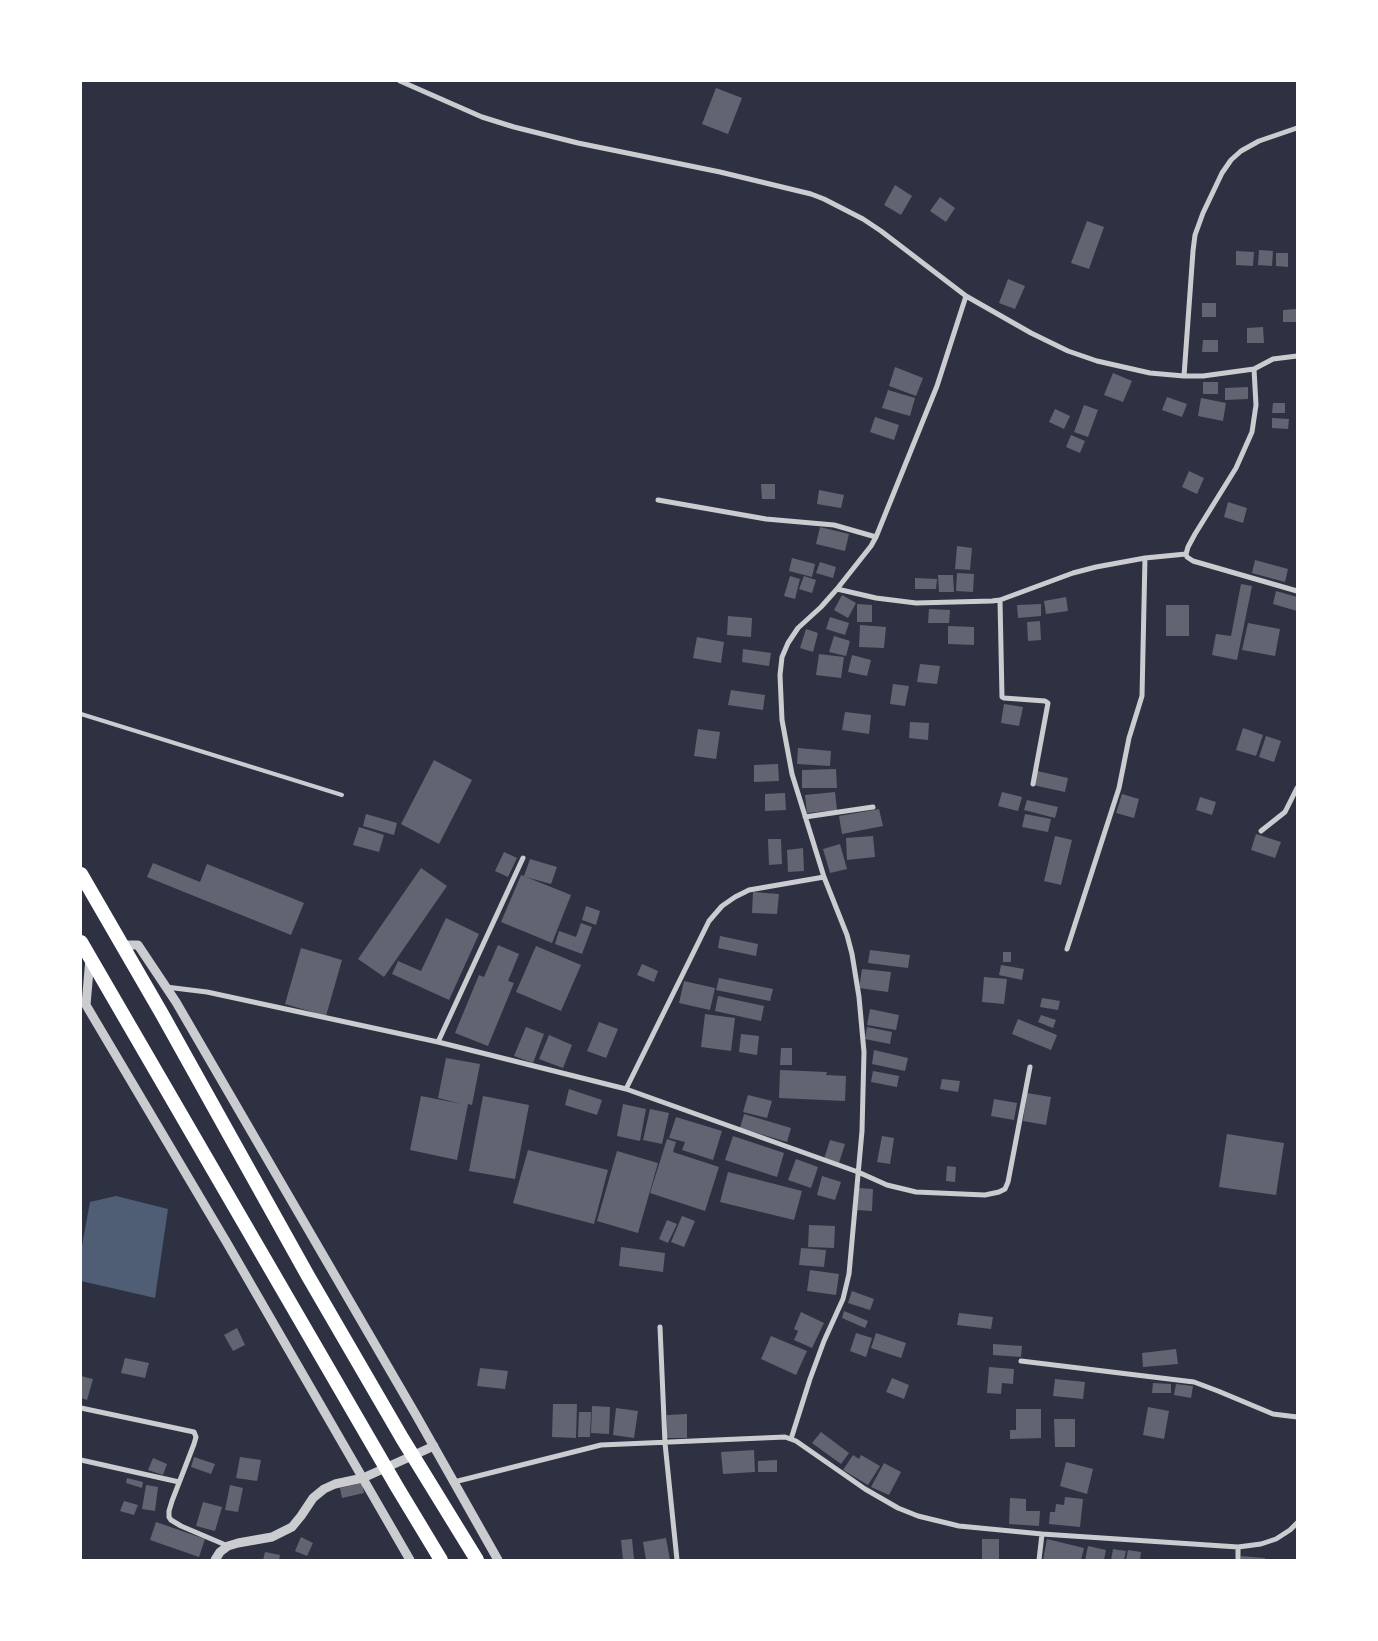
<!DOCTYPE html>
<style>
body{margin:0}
#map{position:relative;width:1378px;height:1641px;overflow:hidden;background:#2d3142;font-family:"Varela Round",sans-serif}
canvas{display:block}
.frame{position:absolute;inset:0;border:82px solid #fff;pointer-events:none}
</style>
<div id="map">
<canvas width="1378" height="1641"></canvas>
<div class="frame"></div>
</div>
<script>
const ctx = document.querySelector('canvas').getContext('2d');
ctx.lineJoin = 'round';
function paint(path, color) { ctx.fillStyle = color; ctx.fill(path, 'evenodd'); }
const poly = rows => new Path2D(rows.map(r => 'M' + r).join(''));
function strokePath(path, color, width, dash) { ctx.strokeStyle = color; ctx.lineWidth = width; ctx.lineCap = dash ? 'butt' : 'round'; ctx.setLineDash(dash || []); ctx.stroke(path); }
paint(poly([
 [116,1196,168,1209,155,1298,81,1281,81,1251,90,1202]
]), '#4f5d75');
paint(poly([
 [716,88,742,98,728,134,702,124],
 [895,185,912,196,901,215,884,205],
 [940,197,955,208,946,222,930,211],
 [1087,221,1104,227,1089,269,1071,263],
 [1259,250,1273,251,1272,266,1258,265],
 [1236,251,1254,252,1253,266,1236,265],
 [1276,253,1288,253,1288,267,1276,266],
 [1008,279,1025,286,1015,309,999,303],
 [1202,303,1216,303,1216,317,1202,317],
 [1296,309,1296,322,1283,322,1283,310],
 [1263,327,1264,343,1247,343,1247,328],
 [1203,340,1218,340,1218,352,1202,352],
 [895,367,923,378,916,396,889,386],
 [1113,373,1132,381,1123,402,1104,395],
 [1203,382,1218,382,1218,394,1203,394],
 [1248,387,1248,399,1225,400,1225,388],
 [888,390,915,398,910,416,882,408],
 [1167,397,1187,404,1182,417,1162,410],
 [1201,398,1226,403,1223,421,1198,416],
 [1273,403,1285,403,1285,413,1272,413],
 [1084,405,1098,410,1088,437,1074,432],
 [1055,409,1070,416,1064,429,1049,422],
 [875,417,899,425,894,440,870,432],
 [1272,418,1289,419,1288,429,1272,428],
 [1071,435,1085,441,1080,453,1066,447],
 [1189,471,1204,478,1197,494,1182,487],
 [761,484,775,484,775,499,762,499],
 [819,490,844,495,841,508,817,504],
 [1228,502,1247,508,1243,523,1224,517],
 [820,527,849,534,845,551,816,544],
 [957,546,972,548,970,570,955,569],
 [792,558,815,564,812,577,789,571],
 [1255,560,1288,569,1285,582,1252,573],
 [820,562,836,567,833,578,816,573],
 [957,573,974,574,973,592,956,591],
 [938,575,953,575,954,592,939,592],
 [790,576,800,579,795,599,784,596],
 [804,576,816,580,812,593,799,589],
 [915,578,937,579,936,589,915,589],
 [1241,584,1252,586,1237,660,1212,655,1216,634,1231,636],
 [1276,591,1297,597,1297,611,1273,604],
 [842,595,856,603,848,618,834,610],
 [1066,597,1068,611,1046,614,1044,601],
 [857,604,872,605,872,622,857,622],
 [1041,604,1041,616,1018,618,1017,605],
 [1166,605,1189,605,1189,636,1166,636],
 [929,609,950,610,949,623,928,623],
 [728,616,752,618,751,637,727,635],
 [830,617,849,623,845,635,826,629],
 [1040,621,1041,640,1028,641,1027,622],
 [1248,623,1280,629,1275,656,1242,650],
 [860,625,886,627,884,648,859,647],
 [948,626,974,627,974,645,948,644],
 [806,629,818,633,813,652,800,648],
 [834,636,850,641,846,656,829,652],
 [697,637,724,642,721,663,693,658],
 [743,649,771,653,769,666,742,662],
 [819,654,844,657,841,678,816,675],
 [852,655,871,660,867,676,848,672],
 [920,664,940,666,937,684,917,682],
 [893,684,909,686,905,706,890,704],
 [731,690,765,695,763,710,728,705],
 [1004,704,1023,707,1019,726,1001,723],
 [845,712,871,715,869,734,842,730],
 [910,722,929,723,928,740,909,738],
 [1243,728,1263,735,1256,756,1236,750],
 [698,729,720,732,716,759,694,756],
 [1266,736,1281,741,1274,762,1259,757],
 [798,748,831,751,830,766,797,764],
 [434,760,472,780,439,844,401,824],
 [778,764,779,781,754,782,754,765],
 [836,769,837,788,802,788,802,770],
 [1037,771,1068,778,1065,792,1033,785],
 [835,792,837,810,807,813,805,795],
 [1002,792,1022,797,1018,811,998,806],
 [785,793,786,810,765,811,765,794],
 [1122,794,1139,799,1134,818,1116,813],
 [1200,797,1216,802,1212,815,1196,810],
 [1027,800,1058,807,1055,818,1024,810],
 [879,809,883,826,842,834,839,816],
 [366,814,397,823,394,835,363,826],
 [1025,814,1051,819,1048,832,1022,827],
 [359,827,384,835,379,852,353,845],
 [1256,834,1281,842,1275,858,1251,850],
 [873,836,875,857,847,860,846,838],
 [1055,836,1072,840,1061,885,1044,881],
 [768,839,781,839,782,864,769,865],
 [840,844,847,869,830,873,823,849],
 [803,848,804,871,788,872,787,850],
 [504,852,517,858,508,877,495,871],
 [530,859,557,867,551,884,526,877,571,895,552,943,501,922,521,875,524,876],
 [153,863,200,882,207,864,304,903,291,935,147,877],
 [421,868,447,886,384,977,358,959],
 [753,892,779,894,777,914,752,913],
 [586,906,600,911,596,925,582,920],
 [446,918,479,934,449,1000,392,974,398,961,421,971],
 [581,923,592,927,582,954,555,944,559,931,576,937],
 [720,936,758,944,756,956,718,948],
 [498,945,519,954,508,981,514,983,488,1046,455,1033,479,975,484,977],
 [536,946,581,965,561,1011,516,992],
 [301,948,342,960,326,1016,285,1004],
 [870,950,910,955,908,968,868,963],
 [1003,952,1011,952,1011,962,1003,962],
 [642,964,658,971,654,982,637,975],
 [1001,965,1024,969,1022,980,999,975],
 [862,969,891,972,888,992,859,988],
 [984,977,1007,979,1004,1004,982,1002],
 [719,978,773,989,770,1001,716,990],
 [684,981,715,988,710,1010,679,1003],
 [718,996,764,1006,761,1021,715,1011],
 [1042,998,1060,1001,1058,1010,1040,1007],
 [870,1009,899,1015,896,1030,867,1025],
 [705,1014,735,1018,731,1051,701,1047],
 [1041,1015,1056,1020,1053,1028,1038,1022],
 [1018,1019,1057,1035,1051,1050,1012,1034],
 [599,1022,618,1029,606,1058,587,1051],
 [526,1027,544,1034,533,1063,514,1056],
 [867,1027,892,1032,890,1044,865,1039],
 [741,1034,759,1036,757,1055,739,1052],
 [549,1035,572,1045,563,1068,539,1059],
 [781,1048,792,1048,792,1065,780,1065],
 [874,1050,908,1058,905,1071,872,1064],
 [446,1058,480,1064,472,1105,468,1104,457,1160,410,1150,421,1096,462,1104,438,1098],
 [780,1070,827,1072,826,1075,846,1076,845,1101,779,1098],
 [873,1071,899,1076,897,1087,871,1082],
 [942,1079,960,1081,958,1092,940,1089],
 [569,1089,602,1100,597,1115,565,1105],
 [1027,1093,1051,1097,1046,1125,1023,1121],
 [748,1095,772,1101,767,1118,743,1112],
 [483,1096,529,1105,515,1179,469,1171],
 [994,1099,1017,1103,1014,1120,991,1116],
 [623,1104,646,1109,640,1141,617,1136],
 [650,1109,669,1113,662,1144,643,1140],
 [744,1114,791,1128,787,1142,740,1128],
 [676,1117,722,1131,713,1160,682,1150,685,1142,669,1138],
 [1227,1134,1284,1143,1276,1195,1219,1187],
 [733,1136,784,1153,777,1177,725,1160],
 [882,1136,894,1138,890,1164,877,1162],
 [667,1139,676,1142,673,1152,719,1167,705,1211,650,1193],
 [830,1140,845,1144,839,1163,824,1159],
 [528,1150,608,1170,594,1224,513,1203],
 [617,1151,658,1163,638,1233,597,1221],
 [796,1159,818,1167,811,1188,788,1180],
 [947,1166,956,1167,955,1182,946,1181],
 [728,1172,802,1191,794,1220,720,1202],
 [822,1176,841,1182,835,1200,817,1195],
 [859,1188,873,1189,872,1211,857,1210],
 [682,1216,695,1221,684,1247,671,1242],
 [667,1220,677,1224,668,1243,659,1239],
 [809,1225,835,1226,834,1248,808,1247],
 [621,1247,665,1253,663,1272,619,1266],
 [801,1248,826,1250,824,1267,799,1265],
 [810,1270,839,1274,836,1295,807,1291],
 [852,1291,874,1299,870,1310,848,1303],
 [844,1311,868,1321,865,1328,842,1318],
 [801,1312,824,1323,812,1348,794,1340,798,1331,794,1329],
 [959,1313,993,1317,991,1329,957,1325],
 [237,1328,245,1345,233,1351,224,1335],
 [856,1333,872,1338,866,1357,850,1351],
 [876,1333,906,1343,901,1358,871,1348],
 [771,1336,807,1351,796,1375,761,1359],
 [993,1344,1022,1346,1021,1357,993,1355],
 [1176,1349,1178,1364,1143,1367,1142,1353],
 [125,1358,149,1363,145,1378,121,1373],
 [989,1367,1014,1369,1013,1384,1002,1383,1001,1394,987,1393],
 [480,1368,508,1371,505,1389,477,1386],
 [81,1376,93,1379,87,1400,81,1398],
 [892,1378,909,1385,904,1399,886,1392],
 [1055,1379,1085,1382,1083,1399,1053,1396],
 [1153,1383,1171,1384,1171,1393,1152,1393],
 [1176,1384,1193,1386,1191,1398,1174,1395],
 [553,1404,577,1404,576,1438,552,1437],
 [592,1406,610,1407,609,1434,591,1433],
 [1148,1407,1169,1411,1164,1439,1143,1435],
 [616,1408,638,1411,634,1438,613,1435],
 [1016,1409,1041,1409,1041,1438,1010,1439,1010,1430,1016,1430],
 [579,1412,591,1412,590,1437,578,1437],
 [687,1414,687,1438,667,1438,667,1415],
 [1054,1419,1075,1419,1075,1447,1055,1447],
 [821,1432,849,1453,841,1464,812,1443],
 [754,1450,755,1472,723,1474,721,1452],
 [853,1455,859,1459,861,1455,880,1466,868,1485,843,1470],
 [194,1457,215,1464,211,1474,191,1467],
 [240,1457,261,1460,257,1481,236,1478],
 [153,1458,167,1464,163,1475,148,1470],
 [777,1460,777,1472,758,1472,758,1461],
 [1066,1462,1093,1469,1087,1494,1060,1486],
 [884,1463,901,1472,889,1495,871,1487],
 [127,1478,143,1482,142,1488,126,1483],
 [362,1483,364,1493,342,1498,340,1488],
 [146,1485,158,1487,155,1511,142,1509],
 [230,1485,243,1488,238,1512,225,1510],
 [1065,1497,1083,1499,1080,1527,1049,1524,1050,1512,1055,1512,1056,1504,1064,1505],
 [1010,1498,1026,1499,1026,1511,1040,1511,1039,1526,1009,1524],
 [124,1501,138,1505,134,1515,120,1511],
 [203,1502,222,1507,215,1531,196,1526],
 [156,1522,205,1539,199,1557,150,1540],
 [301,1537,313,1543,307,1556,295,1551],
 [666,1538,670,1560,646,1560,643,1542],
 [632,1539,634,1559,623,1560,621,1540],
 [982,1539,999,1539,999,1560,982,1560],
 [1047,1539,1084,1548,1081,1560,1043,1560],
 [1088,1546,1106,1550,1104,1560,1085,1560],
 [1113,1549,1126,1551,1124,1560,1111,1560],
 [1128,1550,1141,1552,1140,1560,1126,1560],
 [265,1552,280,1555,279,1560,263,1560],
 [1241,1556,1265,1558,1265,1560,1240,1560]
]), '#626471');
strokePath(poly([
 [81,714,342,795]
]), '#caccd0', 4);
strokePath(poly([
 [400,81,482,117,514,127,578,143,720,172,811,194,824,199,863,219,881,231,966,296,1031,333,1068,351,1097,361,1150,373,1184,376,1203,376,1254,369,1273,359,1297,356],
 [1254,369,1256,405,1252,432,1236,468,1195,534,1188,547,1186,554,1187,557,1193,561,1297,591],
 [1184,376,1193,251,1195,235,1203,213,1222,173,1231,160,1241,151,1259,141,1297,128],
 [658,500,766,519,834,525,876,537],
 [837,589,876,598,916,603,992,601,1000,600,1073,573,1096,567,1145,558,1186,554],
 [1000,600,1002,697,1004,698,1045,701,1048,703,1033,784],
 [805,817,873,807],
 [1261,831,1285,812,1297,788],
 [1067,949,1119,788,1129,738,1142,696,1145,558],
 [166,987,207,992,438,1042,626,1089,858,1172,887,1185,916,1192,985,1195,999,1192,1005,1189,1008,1182,1030,1067],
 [438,1042,523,858],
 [626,1089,709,921,722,906,735,897,749,890,824,877],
 [660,1327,665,1443,677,1560],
 [1021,1361,1194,1382,1218,1391,1273,1414,1297,1417],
 [81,1408,194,1432,196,1437,194,1444,172,1501,169,1511,169,1517,171,1520,181,1526,228,1546],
 [791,1439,810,1379,824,1341,843,1299,849,1274,862,1131,864,1052,859,997,852,954,847,935,824,877,792,774,782,720,780,675,782,657,788,643,798,628,821,607,837,589,871,546,876,537,937,386,966,296],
 [81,1460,179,1482],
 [454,1482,601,1445,785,1437,796,1441,865,1489,898,1508,918,1516,959,1526,1042,1534,1238,1547,1261,1544,1276,1539,1290,1530,1297,1523],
 [1039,1560,1042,1534],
 [1238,1560,1238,1547]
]), '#caccd0', 5);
strokePath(poly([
 [122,945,138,945,176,1002,416,1415,498,1560],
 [90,958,86,1005,227,1243,410,1560],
 [215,1560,220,1552,228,1546,238,1543,272,1537,292,1527,301,1516,313,1498,324,1489,335,1484,363,1478,434,1446]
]), '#caccd0', 9);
strokePath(poly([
 [81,874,162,1014,308,1276,402,1438,477,1560],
 [81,942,397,1487,441,1560]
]), '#fff', 14);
</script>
